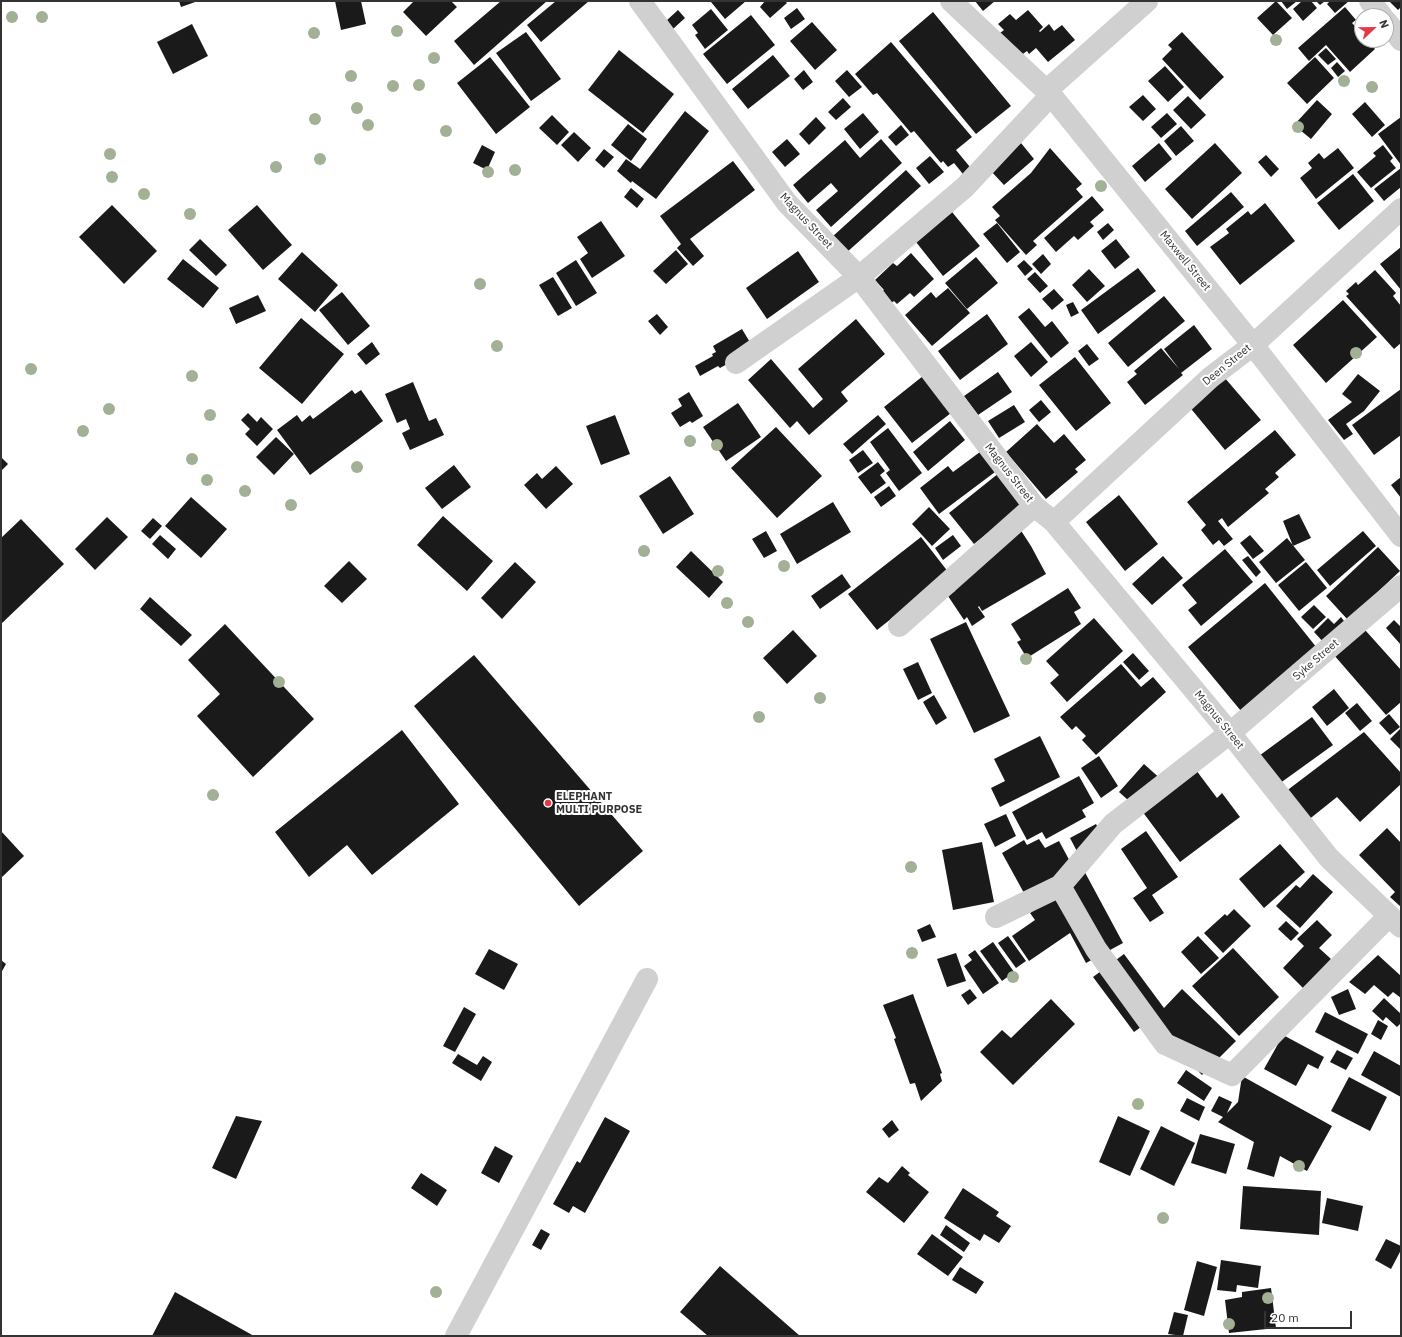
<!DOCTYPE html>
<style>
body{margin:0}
#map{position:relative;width:1402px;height:1337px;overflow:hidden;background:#fff;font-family:"IBM Plex Sans",sans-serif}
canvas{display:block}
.frame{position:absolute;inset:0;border:2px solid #333;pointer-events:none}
.north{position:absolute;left:1354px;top:8px;width:40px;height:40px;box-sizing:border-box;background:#fff;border:1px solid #adadad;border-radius:50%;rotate:68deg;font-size:11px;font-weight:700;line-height:16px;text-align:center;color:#333}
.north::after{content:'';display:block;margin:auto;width:14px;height:18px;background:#e63946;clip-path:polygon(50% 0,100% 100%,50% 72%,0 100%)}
.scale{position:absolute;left:1264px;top:1311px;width:88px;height:18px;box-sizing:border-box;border:2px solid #333;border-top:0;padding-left:5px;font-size:12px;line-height:14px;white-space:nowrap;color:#333;-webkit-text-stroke:3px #fff;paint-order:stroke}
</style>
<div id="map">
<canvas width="1402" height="1337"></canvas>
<div class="frame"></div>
<div class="north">N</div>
<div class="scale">20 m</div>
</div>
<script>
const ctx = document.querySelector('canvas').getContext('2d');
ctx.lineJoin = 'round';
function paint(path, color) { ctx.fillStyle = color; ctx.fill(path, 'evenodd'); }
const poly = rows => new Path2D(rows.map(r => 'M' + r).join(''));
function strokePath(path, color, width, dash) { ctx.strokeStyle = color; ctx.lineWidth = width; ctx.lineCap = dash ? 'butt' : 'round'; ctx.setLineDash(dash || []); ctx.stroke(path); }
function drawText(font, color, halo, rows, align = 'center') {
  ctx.font = font + ' "IBM Plex Sans",sans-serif'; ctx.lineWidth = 4; ctx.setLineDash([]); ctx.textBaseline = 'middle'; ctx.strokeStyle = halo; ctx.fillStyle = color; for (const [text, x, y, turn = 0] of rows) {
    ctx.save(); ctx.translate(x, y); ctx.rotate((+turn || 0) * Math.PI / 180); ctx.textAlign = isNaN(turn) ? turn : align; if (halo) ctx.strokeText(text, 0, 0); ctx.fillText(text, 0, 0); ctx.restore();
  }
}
paint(poly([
 [179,1,198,1,181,7],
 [335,1,361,1,366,24,341,30],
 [414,1,451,1,457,7,426,36,403,12],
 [501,1,547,1,474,65,454,41],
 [556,1,589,1,541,42,527,25],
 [712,1,746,1,725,19,711,2],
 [765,1,785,1,787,3,770,18,760,7],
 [975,1,995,1,983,11],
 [1276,1,1292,18,1273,35,1257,18],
 [1281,1,1297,1,1287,9],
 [1302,1,1311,1,1317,8,1303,21,1293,9],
 [1316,1,1325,1,1320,5],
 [1330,1,1349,1,1335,13,1327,4],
 [1389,1,1401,1,1401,7,1398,10],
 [1345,7,1356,20,1352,23,1362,34,1362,40,1367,40,1375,49,1350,72,1326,45,1309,61,1298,48],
 [797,8,805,19,791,29,784,18],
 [711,9,728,30,705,49,695,35,698,33,692,25],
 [678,10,685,18,673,29,666,21],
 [1028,10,1043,27,1039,31,1040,32,1049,24,1054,31,1062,25,1075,40,1048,62,1036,48,1029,54,1027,51,1020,56,1000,33,1004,30,998,24,1010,14,1016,20],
 [933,12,1011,106,976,134,899,41],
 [751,15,775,45,727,84,703,54],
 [812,22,837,50,815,70,790,41],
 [192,24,208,56,173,74,157,42],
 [526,32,561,79,531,101,496,53],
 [1182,32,1224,77,1200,100,1162,59,1172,49,1168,45],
 [891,42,972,137,956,150,974,172,967,179,954,163,948,167,943,161,941,163,914,131,911,133,877,93,873,95,855,74],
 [1326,48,1336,59,1328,65,1318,55],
 [619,50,674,94,643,133,588,90],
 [773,55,790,76,748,109,732,89],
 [490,57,530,107,496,134,457,83],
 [1315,57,1334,78,1307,104,1287,83],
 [1337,62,1345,71,1338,77,1331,68],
 [1165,66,1184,87,1168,102,1148,81],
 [804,70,813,82,803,90,794,79],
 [847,70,862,87,849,97,835,81],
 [1143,95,1156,109,1143,121,1129,107],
 [1188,96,1206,115,1191,129,1173,110],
 [843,98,851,107,836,120,828,112],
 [1317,100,1332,114,1311,139,1294,125],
 [1365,102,1385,125,1372,137,1352,114],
 [685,111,709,131,656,199,632,181,631,183,617,171,626,159,640,169],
 [863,113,879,132,860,149,844,129],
 [1167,113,1177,124,1161,138,1151,127],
 [552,115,569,132,557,145,539,128],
 [816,117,826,128,809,145,799,134],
 [1401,117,1401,165,1378,134],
 [628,124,647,139,631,161,611,145],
 [901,125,909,135,896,146,888,137],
 [1181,126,1194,141,1176,156,1164,141],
 [574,132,591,148,578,162,561,145],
 [787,139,800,154,785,167,772,152],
 [881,139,902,163,831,227,816,210,838,191,831,183,808,203,793,185,845,140,860,158],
 [1021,143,1034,159,1004,185,990,170],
 [1159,143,1172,159,1145,182,1132,166],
 [1215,143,1242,173,1192,219,1165,189],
 [482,145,495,152,487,170,473,163],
 [1383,145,1393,158,1390,161,1396,168,1371,188,1357,172,1376,156,1373,153],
 [1050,148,1082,184,1076,189,1083,197,1033,241,1037,245,1026,255,995,220,1000,216,992,207,1031,173],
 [1338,148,1354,168,1316,199,1300,178,1312,168,1308,163,1319,153,1324,159],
 [604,149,614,157,604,168,595,160],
 [1266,155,1279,169,1271,177,1258,162],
 [930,156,944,172,929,184,916,168],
 [733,161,755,190,690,239,704,256,693,266,677,248,681,244,660,216],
 [1401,168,1401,187,1384,201,1374,189],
 [906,170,921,186,846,253,832,237],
 [1353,174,1374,201,1339,230,1317,203],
 [631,188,644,199,637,208,624,197],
 [1231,192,1244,207,1197,246,1185,231],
 [1092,196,1104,210,1090,222,1094,226,1078,240,1074,236,1056,252,1044,238],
 [1265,203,1295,241,1240,285,1210,247,1229,233,1226,229,1248,211,1251,215],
 [112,205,157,251,124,284,79,237],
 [257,205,292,245,263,270,228,230],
 [952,212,980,246,943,276,916,242],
 [601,221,625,256,592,278,580,259,588,253,577,237],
 [997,223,1020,252,1007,263,983,234],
 [1108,223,1114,230,1103,240,1097,232],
 [200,239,227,265,216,276,189,250],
 [1116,239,1130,257,1115,269,1101,251],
 [1401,247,1401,290,1380,264],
 [676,250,688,264,666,284,653,271],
 [798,251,819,282,767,319,746,288],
 [302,252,338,285,315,312,278,279],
 [911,253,934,279,914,297,910,293,897,304,894,301,891,303,881,292,884,290,875,280,893,263,897,266],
 [1043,254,1051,264,1041,274,1032,264],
 [976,257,998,283,967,309,945,283],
 [183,259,219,288,203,308,167,279],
 [576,260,597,293,576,306,556,273],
 [1024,260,1033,269,1025,276,1017,266],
 [1138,268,1156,291,1098,334,1081,310],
 [1089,269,1105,286,1087,302,1072,285],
 [1375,270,1396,293,1393,296,1401,306,1401,343,1394,349,1346,296,1349,294,1346,291,1356,282,1358,285],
 [1035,272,1048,286,1040,293,1027,279],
 [553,277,572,308,558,316,539,285],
 [948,288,970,313,932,346,905,315,931,292,936,298],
 [1054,289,1064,300,1052,310,1042,299],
 [342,292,370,326,348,345,319,310],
 [258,295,266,311,236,324,229,308],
 [1164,296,1185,321,1128,367,1108,343],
 [1343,300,1377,337,1326,383,1293,345],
 [1073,302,1079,313,1071,317,1066,305],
 [1029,308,1045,327,1052,321,1069,343,1051,358,1018,317],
 [657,314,668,327,660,335,648,321],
 [987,314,1008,344,960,380,938,351],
 [301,318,344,354,302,404,259,368],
 [856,319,885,354,841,392,848,401,809,435,797,421,790,428,748,380,771,359,813,408,823,399,798,369],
 [1194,325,1212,349,1181,373,1183,375,1145,405,1127,382,1137,374,1134,371,1161,348,1179,369,1164,349],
 [742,329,754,349,720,368,718,366,700,376,695,366,713,356,712,354,716,352,713,346],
 [372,342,380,354,366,365,357,354],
 [1031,342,1048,362,1031,377,1014,356],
 [1087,344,1099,359,1089,366,1078,351],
 [1075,357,1111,403,1076,431,1039,385],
 [1218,370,1261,420,1225,450,1183,399],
 [998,372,1012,392,978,415,964,396],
 [1358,374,1380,391,1364,411,1346,424,1353,434,1344,440,1328,420,1352,402,1342,394],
 [923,376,951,413,912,443,884,407],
 [413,382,429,421,436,418,444,435,410,450,402,433,410,429,406,419,397,423,385,394],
 [1401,389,1401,435,1374,455,1352,425],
 [352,390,355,394,361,390,383,421,310,475,277,430,297,415,302,422,310,415,313,419],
 [689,392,703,416,692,423,690,421,680,427,671,413,682,406,678,399],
 [1041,400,1051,412,1039,422,1029,410],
 [738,403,761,437,726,461,703,427],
 [1014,405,1025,422,999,438,988,421],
 [248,413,257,422,261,417,273,429,257,446,245,434,250,429,241,420],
 [615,415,630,454,601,465,586,426],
 [878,415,886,424,852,454,843,444],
 [950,421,965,440,928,471,913,452],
 [1037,424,1054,443,1064,434,1086,460,1075,469,1078,472,1046,499,1006,452],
 [776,427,822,476,777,518,731,468],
 [888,428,922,473,899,491,886,473,890,470,870,442],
 [1275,430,1296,455,1275,473,1279,477,1265,489,1269,493,1228,527,1222,518,1218,521,1233,539,1224,546,1219,540,1213,545,1201,530,1206,525,1187,502],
 [276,437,294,454,274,475,256,457],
 [984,449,999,469,939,514,920,488,948,466,953,472],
 [863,450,873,463,858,473,849,460],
 [1,457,8,464,1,471],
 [878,462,885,471,880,475,886,483,871,494,858,477],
 [454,465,471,487,442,509,425,488],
 [556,466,573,484,546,509,524,485,537,473,542,479],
 [999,473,1024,504,974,544,949,513],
 [670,476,694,514,663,534,639,496],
 [1401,477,1401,498,1391,485],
 [889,486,896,496,881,507,874,497],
 [1119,495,1158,544,1125,571,1086,522],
 [191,497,227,529,201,558,165,526],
 [833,502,851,532,797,564,780,534],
 [929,507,950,529,932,546,912,524],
 [1299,514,1311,538,1293,546,1283,521],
 [443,516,493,561,467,591,417,545],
 [107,517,128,537,95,570,75,549],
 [153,518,162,526,150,539,141,531],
 [21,519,64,564,1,624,1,538],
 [1018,526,1031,546,1046,574,982,611,979,606,978,607,985,617,972,626,967,617,964,620,948,596,955,591,953,587],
 [766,531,777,551,764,558,752,539],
 [1363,531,1376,546,1330,586,1317,570],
 [160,535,176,549,168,559,152,544],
 [953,535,961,546,943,560,935,548],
 [1250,535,1264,551,1253,559,1240,543],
 [921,537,949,573,877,630,848,594],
 [1287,538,1305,560,1276,583,1259,562],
 [1378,547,1400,571,1348,620,1326,596],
 [1225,549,1253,582,1201,626,1188,610,1197,603,1182,585],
 [691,551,723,582,709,598,676,567],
 [1163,556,1183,578,1152,605,1132,584],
 [1248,556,1261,572,1256,577,1242,560],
 [349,561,367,579,342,603,324,586],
 [515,562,536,582,502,619,481,598],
 [1306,562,1327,588,1299,611,1278,585],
 [842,574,851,587,820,609,811,596],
 [1265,583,1317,648,1241,711,1188,647],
 [1068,588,1081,608,1074,612,1081,624,1027,658,1017,642,1021,640,1011,624],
 [150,597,192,635,181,646,140,609],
 [1314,605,1326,617,1313,629,1301,617],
 [1341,617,1347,625,1326,645,1314,632,1328,618,1334,624],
 [1094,618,1123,651,1067,702,1050,683,1059,675,1046,661],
 [1394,620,1401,627,1401,645,1386,628],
 [1357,621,1401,670,1401,702,1386,715,1327,647],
 [966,622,1010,716,974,733,930,639],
 [225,624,314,719,253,777,197,716,220,694,188,660],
 [793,630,817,656,787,684,763,658],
 [1133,653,1149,671,1139,680,1123,662],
 [474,655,643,851,579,906,414,706],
 [918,662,932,693,918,700,903,669],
 [1121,664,1141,687,1153,677,1166,692,1096,755,1082,740,1086,736,1076,726,1072,730,1060,717],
 [1334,689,1349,708,1327,726,1312,707],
 [934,695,947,718,936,725,923,702],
 [1357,703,1372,721,1360,731,1345,713],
 [1389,714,1400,727,1390,735,1379,723],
 [1312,717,1333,745,1272,789,1252,761],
 [1401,728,1401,750,1390,739],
 [402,730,459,804,372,875,347,845,309,877,275,832],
 [1364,732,1401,773,1401,784,1360,822,1337,797,1307,821,1285,792],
 [1040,736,1060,777,1000,807,991,788,1005,781,994,759],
 [1099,756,1118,786,1101,798,1081,768],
 [1144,764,1163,781,1138,809,1119,792],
 [1196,770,1217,798,1222,793,1240,817,1180,862,1142,811],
 [1079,776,1094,803,1082,810,1086,817,1046,839,1042,832,1027,840,1012,812],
 [1006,814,1016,836,995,847,984,824],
 [1096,824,1107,845,1081,859,1070,838],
 [1387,828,1401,843,1401,907,1390,897,1395,892,1359,855],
 [1,831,24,856,1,878],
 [1146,831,1178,877,1152,895,1164,913,1150,922,1133,898,1147,888,1121,849],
 [1039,839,1045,848,1059,841,1073,867,1024,893,1002,853,1024,840,1027,845],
 [982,842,994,902,953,910,942,850],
 [1280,844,1305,872,1264,908,1239,879],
 [1081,865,1123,943,1086,963,1070,933,1029,961,1012,936,1035,920,1030,913,1051,898],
 [1313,874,1333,892,1300,928,1276,906,1296,885,1300,888],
 [1234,909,1251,926,1223,953,1204,933,1225,914,1227,916],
 [1317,920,1332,935,1319,948,1331,959,1303,988,1283,968,1304,946,1297,939],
 [1286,921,1299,933,1291,941,1278,929],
 [930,924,936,937,922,942,917,930],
 [1008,936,1026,961,1016,968,998,943],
 [1198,936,1219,958,1201,974,1181,952],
 [993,942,1014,972,1002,981,980,951],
 [1233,948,1279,997,1239,1036,1192,986],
 [489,949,518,964,504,990,475,974],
 [975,950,999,983,983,994,964,966,972,960,968,955],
 [956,953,966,981,947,987,937,959],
 [1124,954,1164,1008,1182,989,1236,1041,1202,1075,1159,1032,1155,1017,1134,1032,1093,977],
 [1378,955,1401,976,1401,998,1393,992,1388,997,1374,985,1365,994,1349,982],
 [1,960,6,964,1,973],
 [970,989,977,998,968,1005,961,995],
 [1348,989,1356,1009,1339,1015,1331,997],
 [913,994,942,1073,940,1074,942,1081,921,1101,915,1083,910,1084,894,1039,896,1038,883,1005],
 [1384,998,1401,1014,1401,1023,1397,1027,1386,1017,1383,1021,1372,1011],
 [1051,999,1075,1024,1013,1085,980,1052,1002,1030,1011,1038],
 [464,1007,476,1014,455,1052,443,1046],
 [1325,1012,1368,1034,1358,1054,1315,1032],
 [1378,1020,1388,1026,1381,1040,1371,1034],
 [1283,1035,1324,1057,1318,1069,1308,1064,1296,1086,1264,1069],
 [1337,1050,1353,1058,1346,1070,1330,1062],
 [1374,1051,1401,1066,1401,1097,1361,1075],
 [458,1054,477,1065,483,1056,492,1062,481,1081,452,1063],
 [1186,1070,1212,1088,1204,1101,1177,1083],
 [1242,1076,1332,1126,1307,1171,1280,1156,1274,1177,1247,1169,1254,1142,1218,1122,1223,1117,1211,1111,1219,1096,1232,1102,1227,1113,1238,1102],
 [1349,1077,1387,1097,1370,1131,1331,1111],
 [1187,1098,1205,1107,1199,1121,1180,1111],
 [236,1116,262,1121,236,1179,212,1168],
 [1118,1116,1150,1131,1130,1176,1099,1162],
 [605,1117,630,1131,585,1213,573,1206,569,1213,553,1204,577,1161,580,1163],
 [892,1120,899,1130,889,1138,882,1129],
 [1161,1126,1195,1143,1174,1186,1140,1169],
 [1200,1134,1235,1144,1226,1174,1191,1163],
 [495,1146,513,1156,499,1183,481,1173],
 [902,1166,910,1173,908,1175,929,1192,904,1223,866,1192,879,1177,888,1183],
 [421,1173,447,1190,437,1206,411,1188],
 [1243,1186,1321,1191,1319,1235,1240,1229],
 [963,1188,999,1212,996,1216,1011,1226,999,1243,984,1234,980,1241,944,1218],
 [1327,1198,1363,1206,1358,1231,1322,1223],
 [946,1225,970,1243,964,1252,940,1235],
 [541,1229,550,1234,541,1250,532,1245],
 [932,1234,963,1257,948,1276,917,1254],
 [1386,1239,1401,1246,1401,1250,1391,1269,1375,1260],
 [1221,1260,1261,1266,1258,1288,1237,1285,1236,1292,1217,1290],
 [1197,1261,1217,1267,1204,1316,1184,1310],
 [720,1266,800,1336,708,1336,680,1312],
 [960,1267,984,1282,976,1294,952,1280],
 [1271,1288,1276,1328,1229,1333,1225,1300,1242,1297,1242,1292],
 [175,1292,254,1336,152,1336],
 [1174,1312,1188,1315,1183,1336,1168,1334]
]), '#1a1a1a');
strokePath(poly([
 [640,1,787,203,859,277,1034,506,1054,522,1230,733,1329,858,1401,927],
 [951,1,1051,95,1253,345,1401,536],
 [1370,1,1382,16],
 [1386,21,1401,40],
 [1046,91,1147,1],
 [736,363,859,277,965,187,1051,95],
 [1054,522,1211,377,1253,345,1401,209],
 [899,626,1034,506],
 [1060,886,1096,949,1165,1044,1232,1075,1389,916],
 [996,917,1060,886,1113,824,1230,733,1401,586],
 [456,1336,647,979]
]), '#d0d0d0', 22);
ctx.fillStyle = '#a2b095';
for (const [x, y] of [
 [12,17],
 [42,17],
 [397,31],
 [314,33],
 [1276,40],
 [434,58],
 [351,76],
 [1344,81],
 [419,85],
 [393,86],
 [1372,87],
 [357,108],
 [315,119],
 [368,125],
 [1298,127],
 [446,131],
 [110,154],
 [320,159],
 [276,167],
 [515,170],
 [488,172],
 [112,177],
 [1101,186],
 [144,194],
 [190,214],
 [480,284],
 [497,346],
 [1356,353],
 [31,369],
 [192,376],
 [109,409],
 [210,415],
 [83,431],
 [690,441],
 [717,445],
 [192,459],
 [357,467],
 [207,480],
 [245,491],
 [291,505],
 [644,551],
 [784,566],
 [718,571],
 [727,603],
 [748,622],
 [1026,659],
 [279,682],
 [820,698],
 [759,717],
 [213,795],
 [911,867],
 [912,953],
 [1013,977],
 [1138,1104],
 [1299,1166],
 [1163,1218],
 [436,1292],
 [1268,1298],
 [1229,1324]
]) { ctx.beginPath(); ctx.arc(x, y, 6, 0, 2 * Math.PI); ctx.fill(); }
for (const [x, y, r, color] of [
 [548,803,4,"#e63946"]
]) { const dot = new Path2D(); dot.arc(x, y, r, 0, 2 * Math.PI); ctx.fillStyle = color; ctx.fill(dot); strokePath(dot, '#fff', 1.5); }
drawText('11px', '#333', '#fff', [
 ["Magnus Street",806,221,47],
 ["Maxwell Street",1185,261,51],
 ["Deen Street",1227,365,-39],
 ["Magnus Street",1009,473,52],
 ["Syke Street",1316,660,-41],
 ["Magnus Street",1219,720,51]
]);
drawText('bold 11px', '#333', '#fff', [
 ["ELEPHANT",556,797],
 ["MULTI PURPOSE",556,810]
], 'left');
</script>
